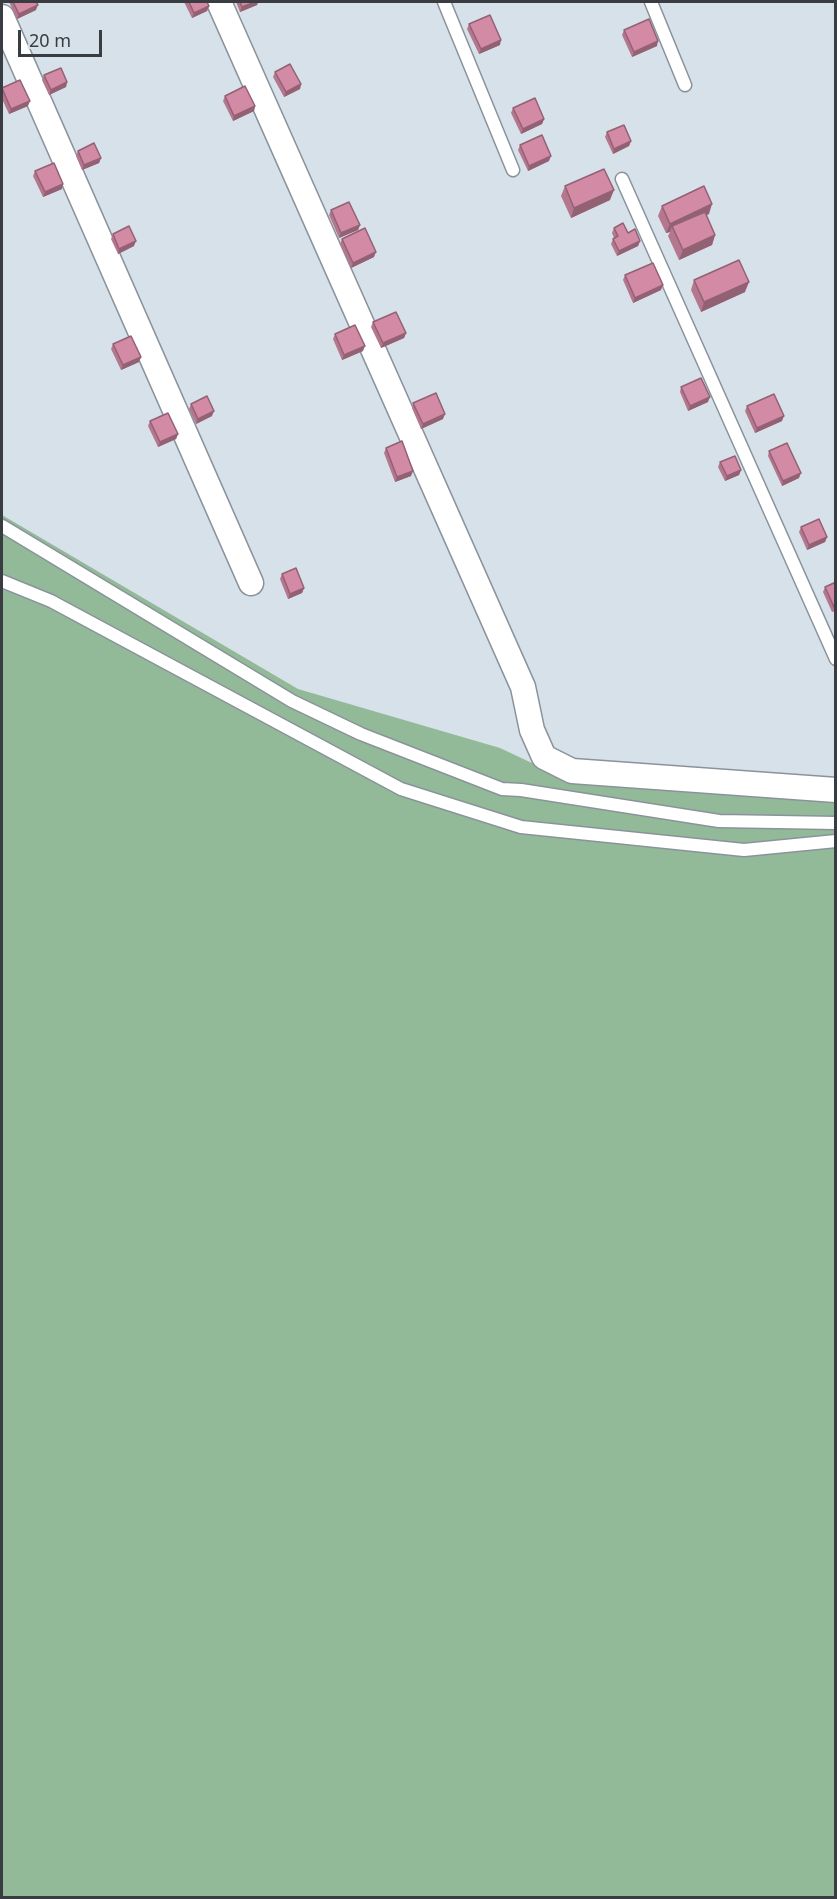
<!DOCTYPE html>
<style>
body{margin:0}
#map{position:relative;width:837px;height:1899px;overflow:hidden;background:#d7e1ea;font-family:"Noto Sans",sans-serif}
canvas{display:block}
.frame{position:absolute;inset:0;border:3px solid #393d41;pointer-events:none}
.scale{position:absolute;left:18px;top:30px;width:84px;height:27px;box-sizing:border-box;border:3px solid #393d41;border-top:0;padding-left:8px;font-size:18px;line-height:21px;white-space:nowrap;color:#393d41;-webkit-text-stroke:4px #d7e1ea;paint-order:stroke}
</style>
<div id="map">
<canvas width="837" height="1899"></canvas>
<div class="frame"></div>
<div class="scale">20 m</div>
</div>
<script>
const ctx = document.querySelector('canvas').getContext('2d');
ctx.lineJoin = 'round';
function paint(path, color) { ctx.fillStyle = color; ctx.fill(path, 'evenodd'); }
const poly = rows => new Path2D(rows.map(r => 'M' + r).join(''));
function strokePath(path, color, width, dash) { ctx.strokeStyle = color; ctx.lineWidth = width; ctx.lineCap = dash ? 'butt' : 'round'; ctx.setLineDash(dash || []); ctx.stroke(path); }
paint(poly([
 [2,515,298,689,500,748,568,780,836,799,835,1897,2,1898]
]), '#93ba98');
const lane = poly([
 [444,2,513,170],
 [651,2,685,85],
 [622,179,836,659],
 [2,526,292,701,361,734,502,789,521,790,719,821,836,823],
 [2,581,51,601,401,789,521,827,744,850,836,841]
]);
const street = poly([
 [219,2,523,687,532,730,544,757,572,771,836,790],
 [2,17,251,583]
]);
strokePath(lane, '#8a939b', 15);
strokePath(street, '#8a939b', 27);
strokePath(lane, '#fff', 12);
strokePath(street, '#fff', 24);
paint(poly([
 [9,2,36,2,36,10,17,19],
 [184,2,207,2,209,6,207,11,192,18],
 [236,2,258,2,257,5,240,12],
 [469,24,500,45,479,54,467,29],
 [624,30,657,46,632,57,622,35],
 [275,72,301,84,300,89,284,97,273,77],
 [44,75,67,82,66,87,49,95,42,80],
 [2,88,28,106,9,114,2,99],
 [225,96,255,106,254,111,233,121,223,101],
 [513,108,544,119,542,124,521,134,511,113],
 [607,132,631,141,629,146,613,154,605,137],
 [520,145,549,161,528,171,518,150],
 [78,151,101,158,99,163,82,170,76,156],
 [35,171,62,189,43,197,33,176],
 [565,186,610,200,571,218,561,196],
 [662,206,709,214,706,215,715,235,712,245,679,260,668,236,670,232,666,233,658,216],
 [331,210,360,225,358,230,339,238,329,215],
 [614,228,640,241,638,246,617,256,611,244,613,239,614,238,612,233],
 [113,234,134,246,118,254,111,239],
 [342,239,374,257,351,268,340,244],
 [625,275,661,290,633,303,623,280],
 [694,280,745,292,701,312,691,290],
 [373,322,406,333,404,338,381,348,371,327],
 [335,334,363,351,342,360,333,339],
 [113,344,141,357,139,362,121,370,111,349],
 [681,387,708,402,688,411,680,392],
 [413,403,443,419,421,429,412,408],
 [191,404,212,416,196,424,189,409],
 [747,406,782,421,755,433,745,411],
 [150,421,178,434,176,439,158,447,148,426],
 [386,448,411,476,395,482,384,453],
 [769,451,799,478,782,486,768,456],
 [720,462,741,470,739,475,725,481,718,467],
 [801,527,827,537,825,542,807,550,799,532],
 [282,574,304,588,302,593,288,599,280,579],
 [825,587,836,611,832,612,823,592]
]), '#b5778e');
paint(poly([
 [255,2,258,2,257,5,240,12,242,7],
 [38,5,36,10,17,19,19,14],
 [209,6,207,11,192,18,194,13],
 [501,40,500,45,479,54,481,49],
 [658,41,657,46,632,57,634,52],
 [67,82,66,87,49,95,51,90],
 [301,84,300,89,284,97,286,92],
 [30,101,28,106,9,114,11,109],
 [255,106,254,111,233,121,234,116],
 [544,119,542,124,521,134,523,129],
 [631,141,629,146,613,154,614,149],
 [551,156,549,161,528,171,529,166],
 [101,158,99,163,82,170,84,165],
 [63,184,62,189,43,197,45,192],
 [614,190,610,200,571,218,574,208],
 [712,204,709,214,674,230,672,226,670,232,666,233,670,224],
 [360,225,358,230,339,238,341,233],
 [715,235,712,245,679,260,683,250],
 [136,241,134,246,118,254,119,249],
 [640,241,638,246,617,256,619,251],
 [376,252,374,257,351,268,353,263],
 [749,282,745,292,701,312,704,302],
 [663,285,661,290,633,303,635,298],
 [406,333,404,338,381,348,383,343],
 [365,346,363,351,342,360,344,355],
 [141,357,139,362,121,370,123,365],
 [710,397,708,402,688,411,690,406],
 [214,411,212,416,196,424,198,419],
 [445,414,443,419,421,429,423,424],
 [784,416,782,421,755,433,757,428],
 [178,434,176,439,158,447,160,442],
 [741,470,739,475,725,481,727,476],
 [413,471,411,476,395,482,397,477],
 [801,473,799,478,782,486,783,481],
 [827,537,825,542,807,550,809,545],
 [304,588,302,593,288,599,290,594]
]), '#936174');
const building = poly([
 [13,2,36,2,38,5,19,14,13,2],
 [189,2,207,2,209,6,194,13,189,2],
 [240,2,255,2,242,7,240,2],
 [490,15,501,40,481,49,469,24,490,15],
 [649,19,658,41,634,52,624,30,649,19],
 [290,64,301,84,286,92,275,72,290,64],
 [61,68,67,82,51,90,44,75,61,68],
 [20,80,30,101,11,109,2,88,20,80],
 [245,86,255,106,234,116,225,96,245,86],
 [535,98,544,119,523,129,513,108,535,98],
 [624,125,631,141,614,149,607,132,624,125],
 [542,135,551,156,529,166,520,145,542,135],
 [94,143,101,158,84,165,78,151,94,143],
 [54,163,63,184,45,192,35,171,54,163],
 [604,169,614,190,574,208,565,186,604,169],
 [704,186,712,204,670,224,662,206,704,186],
 [349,202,360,225,341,233,331,210,349,202],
 [705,212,715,235,683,250,672,226,705,212],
 [623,223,628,233,635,229,640,241,619,251,613,239,618,236,614,228,623,223],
 [129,226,136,241,119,249,113,234,129,226],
 [365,228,376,252,353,263,342,239,365,228],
 [739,260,749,282,704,302,694,280,739,260],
 [653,263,663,285,635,298,625,275,653,263],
 [396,312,406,333,383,343,373,322,396,312],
 [355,325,365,346,344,355,335,334,355,325],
 [131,336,141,357,123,365,113,344,131,336],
 [701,378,710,397,690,406,681,387,701,378],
 [436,393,445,414,423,424,413,403,436,393],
 [774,394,784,416,757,428,747,406,774,394],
 [207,396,214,411,198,419,191,404,207,396],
 [168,413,178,434,160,442,150,421,168,413],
 [402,441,413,471,397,477,386,448,402,441],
 [787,443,801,473,783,481,769,451,787,443],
 [735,456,741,470,727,476,720,462,735,456],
 [819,519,827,537,809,545,801,527,819,519],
 [296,568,304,588,290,594,282,574,296,568],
 [836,582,836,607,834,607,825,587,836,582]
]);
paint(building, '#d28aa5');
strokePath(building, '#936174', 1.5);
</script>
